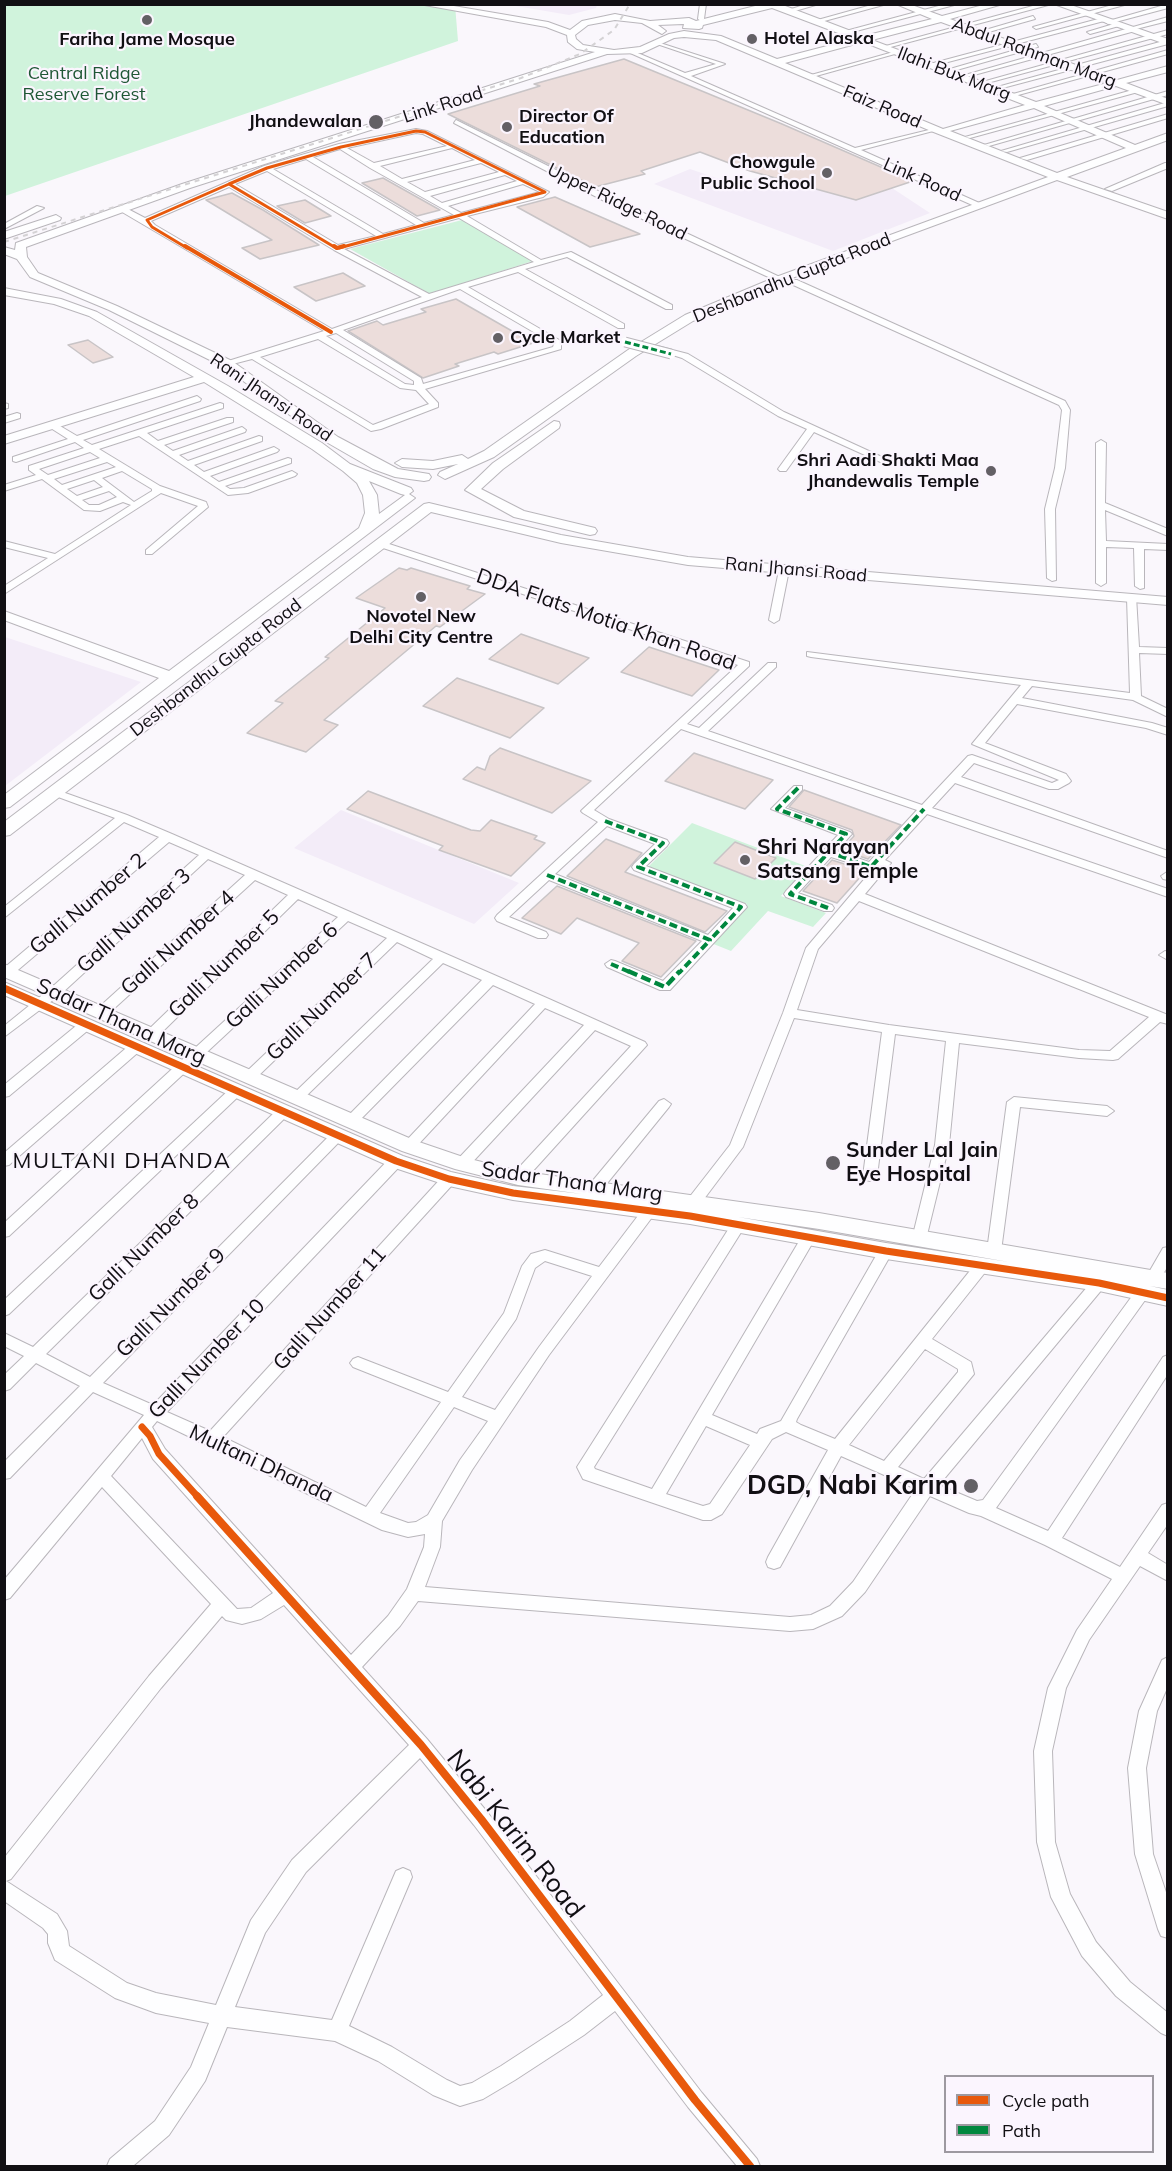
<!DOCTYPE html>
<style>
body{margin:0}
#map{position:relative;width:1172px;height:2171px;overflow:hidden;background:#faf7fc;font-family:Mulish,sans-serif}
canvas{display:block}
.frame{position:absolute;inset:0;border:6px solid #110f13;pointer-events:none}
.legend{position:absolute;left:944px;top:2075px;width:210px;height:78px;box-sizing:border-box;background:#fbf5fe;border:2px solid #9d99a0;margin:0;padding:8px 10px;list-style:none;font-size:18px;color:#110f13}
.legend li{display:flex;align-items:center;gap:12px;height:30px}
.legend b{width:30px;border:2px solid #9d99a0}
</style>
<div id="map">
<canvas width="1172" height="2171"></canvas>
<div class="frame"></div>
<ul class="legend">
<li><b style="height:8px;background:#e8590c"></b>Cycle path</li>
<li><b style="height:8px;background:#00873e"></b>Path</li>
</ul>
</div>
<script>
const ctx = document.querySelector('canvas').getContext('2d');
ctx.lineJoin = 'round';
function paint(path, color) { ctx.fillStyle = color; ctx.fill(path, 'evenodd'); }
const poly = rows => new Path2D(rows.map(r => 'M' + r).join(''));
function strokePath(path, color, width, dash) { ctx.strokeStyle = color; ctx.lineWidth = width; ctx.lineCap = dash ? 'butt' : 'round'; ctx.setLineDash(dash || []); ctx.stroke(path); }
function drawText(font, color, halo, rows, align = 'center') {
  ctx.font = font + ' Mulish,sans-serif'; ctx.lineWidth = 4.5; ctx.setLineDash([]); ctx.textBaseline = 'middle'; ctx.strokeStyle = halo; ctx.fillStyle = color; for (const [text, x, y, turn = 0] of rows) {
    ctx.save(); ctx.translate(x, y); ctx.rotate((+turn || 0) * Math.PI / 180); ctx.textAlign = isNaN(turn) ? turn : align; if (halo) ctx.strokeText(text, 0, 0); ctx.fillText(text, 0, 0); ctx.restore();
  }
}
paint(poly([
 [510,5,597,5,596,8,569,15],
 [690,169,737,185,764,175,856,200,892,188,930,213,833,251,654,184],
 [5,637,141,682,5,786,4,637],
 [341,810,519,883,474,924,294,848]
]), '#f3ecf8');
paint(poly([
 [4,5,455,5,458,41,5,196],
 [462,220,533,261,430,294,350,249],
 [692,823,808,867,781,896,826,913,813,927,768,911,731,951,711,943,747,904,648,867]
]), '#d0f3dc');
const building = poly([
 [624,59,782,124,913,181,856,200,750,171,700,152,641,171,645,174,595,187,448,114,540,86,534,84,624,59],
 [383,178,440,210,417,216,362,183,383,178],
 [232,193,263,210,319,245,260,259,242,248,272,240,206,200,232,193],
 [555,197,640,234,590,247,517,207,555,197],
 [305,200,331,216,305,223,277,206,305,200],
 [343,273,365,286,316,301,294,287,343,273],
 [456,299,533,343,498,354,494,352,455,364,459,366,423,378,348,331,377,321,383,325,426,312,421,309,456,299],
 [88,340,113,357,93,363,68,345,88,340],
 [399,568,407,570,411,568,470,586,467,589,485,594,440,627,436,626,324,720,338,725,306,752,247,733,283,703,275,701,329,658,325,657,385,608,356,598,399,568],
 [521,634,589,658,558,684,489,659,521,634],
 [649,647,719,670,692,696,621,672,649,647],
 [457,678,544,708,510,738,423,706,457,678],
 [500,748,591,781,552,813,463,779,477,767,485,770,490,756,500,748],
 [694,753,773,780,745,809,665,781,694,753],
 [804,790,901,825,868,859,841,850,854,836,852,830,789,807,804,790],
 [368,791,471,830,480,831,491,820,537,836,534,839,545,843,511,876,439,850,443,846,347,809,368,791],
 [606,839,642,853,625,872,727,911,705,932,567,876,606,839],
 [735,842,776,858,755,879,714,863,735,842],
 [832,860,863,870,860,873,863,874,837,903,803,891,832,860],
 [557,886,696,941,661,977,622,961,639,943,577,918,561,934,522,918,557,886]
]);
paint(building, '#ecdddb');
strokePath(building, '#c8c4c6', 1.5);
const street = poly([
 [700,4,706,4,704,19,701,21,698,19,700,4],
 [807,4,819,4,788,13,785,11,807,4],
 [875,4,887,4,817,23,814,21,875,4],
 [946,4,958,4,845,34,842,32,946,4],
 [1040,4,1052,4,887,48,882,47,1040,4],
 [1116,4,1128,4,1036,29,1033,27,1116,4],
 [1168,4,1168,8,1108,24,1105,22,1168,4],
 [1033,16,1035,19,978,35,975,33,1033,16],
 [1168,17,1168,21,1136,29,1135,31,963,78,958,77,1168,17],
 [1102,18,1104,21,929,67,926,65,1102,18],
 [1117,23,1119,26,1090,34,1087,32,1117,23],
 [1168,30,1168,34,980,85,975,84,1168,30],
 [1167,40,1168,44,995,90,990,89,1167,40],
 [657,42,725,64,691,76,855,148,937,128,937,130,861,150,986,206,979,208,628,52,633,51,685,73,716,64,657,44,657,42],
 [1036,44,1038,47,946,73,943,71,1036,44],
 [1168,50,1168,54,1011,97,1006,96,1168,50],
 [897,51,902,52,816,76,811,75,897,51],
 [1136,89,1138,92,970,138,965,137,1136,89],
 [1168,91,1168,95,989,146,984,145,1168,91],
 [1168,102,1168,106,1007,152,1001,151,1168,102],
 [1168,114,1168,118,1027,160,1020,158,1168,114],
 [456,120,618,201,784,279,777,281,612,205,454,123,456,120],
 [416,129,427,131,549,192,543,197,467,216,541,260,571,252,672,305,672,309,666,309,567,257,525,269,624,324,624,328,618,328,518,272,468,287,561,341,561,349,425,389,438,403,438,407,381,429,371,431,252,359,225,366,225,362,324,331,117,209,124,207,145,218,264,166,339,144,416,129],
 [416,133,423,134,447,146,374,163,347,148,416,133],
 [452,148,475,160,402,179,380,166,452,148],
 [340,149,370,168,454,215,424,223,313,157,340,149],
 [306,159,416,225,383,234,273,169,306,159],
 [481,163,499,172,425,192,407,182,481,163],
 [267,171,376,236,338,245,235,184,267,171],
 [505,175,517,181,442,203,430,196,505,175],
 [523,184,540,192,461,213,448,206,523,184],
 [229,187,334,250,422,297,332,329,155,225,151,221,229,187],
 [459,218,534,262,429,294,344,249,459,218],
 [460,289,554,344,553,347,423,384,421,378,343,330,460,289],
 [336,333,414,381,414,385,405,384,326,336,336,333],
 [318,339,400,388,416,390,429,404,373,425,260,357,318,339],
 [1165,163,1168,163,1168,168,1112,191,1105,189,1165,163],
 [37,206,44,208,4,229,4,224,37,206],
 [791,280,797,280,1065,401,1070,410,1065,468,1055,509,1056,580,1052,581,1047,578,1045,509,1055,468,1062,410,1059,405,791,284,791,280],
 [657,346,688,354,784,412,895,463,887,465,814,432,786,471,780,471,778,469,807,429,778,416,682,358,657,350,657,346],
 [197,396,201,399,200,401,83,440,92,445,220,403,223,404,223,408,147,433,158,441,227,418,233,418,233,422,164,445,173,451,242,427,246,430,245,432,179,455,188,461,259,436,262,437,262,441,194,465,204,472,274,447,279,450,277,452,210,476,219,482,288,458,291,459,291,463,225,486,230,489,244,488,292,471,297,474,295,476,248,493,228,495,139,436,99,449,160,486,206,502,208,507,152,554,146,554,146,550,198,506,161,493,4,594,4,586,48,558,4,547,4,541,55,554,131,505,123,502,100,511,84,510,42,479,4,491,4,485,36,475,29,470,29,466,84,448,75,442,16,462,13,461,13,457,68,439,49,427,49,423,55,423,77,436,197,396],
 [90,452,100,458,48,475,39,469,90,452],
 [107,462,116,467,62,485,54,479,107,462],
 [122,471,152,489,152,491,134,502,102,478,122,471],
 [94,480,103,487,77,496,67,489,94,480],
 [109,491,117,497,99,505,89,505,82,500,109,491],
 [4,403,8,404,8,408,4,409,4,403],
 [17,413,20,414,20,418,4,423,4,417,17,413],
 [1101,440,1106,443,1105,503,1168,529,1168,536,1105,510,1106,541,1168,544,1168,550,1144,549,1144,588,1140,589,1135,586,1134,548,1106,547,1106,583,1101,586,1096,583,1096,443,1101,440],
 [380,541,749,662,749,666,687,724,699,728,768,663,776,663,776,667,708,731,922,805,968,756,972,755,1052,783,1059,780,972,744,1021,685,811,657,807,656,807,652,1130,693,1127,598,1132,595,1136,596,1139,647,1168,648,1168,654,1139,653,1141,696,1168,709,1168,717,1133,700,1032,686,1022,698,1152,723,1168,728,1168,735,1146,728,1017,704,985,743,1066,774,1071,781,1069,783,1058,789,1049,789,974,763,961,777,1168,851,1168,858,955,783,932,808,1168,889,1168,897,927,814,885,860,891,863,865,894,1168,1015,1168,1024,1160,1022,1118,1059,1113,1060,1079,1058,959,1043,949,1145,926,1239,924,1243,919,1244,914,1243,912,1239,935,1145,946,1041,895,1034,877,1176,875,1180,870,1181,865,1180,863,1176,882,1032,794,1018,743,1147,698,1207,688,1207,686,1203,688,1199,730,1145,783,1013,806,948,872,870,831,857,798,893,832,905,834,908,832,911,824,911,786,897,784,894,786,891,838,835,771,809,794,786,802,786,802,790,785,808,850,832,852,834,850,836,837,851,869,862,917,810,681,729,594,810,609,819,667,840,669,843,667,846,646,866,745,904,747,907,670,990,660,990,607,967,605,964,611,960,615,961,663,981,702,941,549,880,509,917,546,932,548,935,546,938,538,938,497,921,495,918,497,915,598,822,583,813,581,811,583,809,738,665,377,546,375,544,380,541],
 [607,826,655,844,634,864,632,867,634,870,733,908,708,935,555,874,607,826],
 [859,901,1149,1017,1110,1051,1079,1050,889,1025,797,1010,818,949,859,901],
 [784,567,789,570,779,620,774,623,769,620,779,570,784,567],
 [54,789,127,815,172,834,549,999,645,1042,647,1045,523,1182,518,1183,513,1182,511,1178,513,1174,631,1046,595,1030,467,1168,457,1168,455,1164,457,1160,584,1025,545,1008,414,1149,404,1149,402,1146,404,1143,535,1004,493,985,357,1123,347,1123,345,1120,347,1117,482,980,443,963,301,1101,291,1101,289,1098,433,959,397,942,254,1080,244,1080,242,1077,244,1074,387,938,348,921,9,1236,4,1237,4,1223,338,917,298,899,157,1037,147,1037,145,1034,147,1031,288,895,255,880,107,1015,97,1015,96,1012,97,1009,245,875,208,859,61,994,4,1037,4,1026,51,988,199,855,169,842,12,975,4,975,4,968,159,837,124,822,4,918,4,907,115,818,50,794,50,790,54,789],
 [1167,872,1168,880,1163,879,1161,876,1167,872],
 [1165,951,1168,952,1168,960,1159,955,1165,951],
 [87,1020,92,1021,94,1024,92,1027,9,1096,4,1097,4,1085,82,1021,87,1020],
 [137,1042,144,1046,142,1049,9,1165,4,1166,4,1153,132,1043,137,1042],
 [236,1086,243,1091,241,1094,9,1314,4,1316,4,1300,231,1088,236,1086],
 [1014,1097,1107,1106,1114,1111,1107,1116,1020,1107,1001,1251,999,1255,994,1256,989,1255,987,1251,1007,1102,1014,1097],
 [664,1099,671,1104,669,1107,600,1192,590,1192,588,1188,590,1184,659,1101,664,1099],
 [283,1107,290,1112,288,1115,46,1354,90,1377,334,1131,344,1131,346,1134,344,1137,103,1383,153,1405,391,1157,401,1157,403,1161,401,1165,167,1412,210,1431,444,1175,454,1175,456,1179,454,1183,223,1437,366,1507,441,1402,353,1367,350,1363,353,1359,358,1357,363,1359,448,1392,504,1313,522,1266,531,1254,545,1250,599,1267,650,1200,655,1199,660,1200,662,1204,549,1355,472,1470,442,1521,440,1547,425,1587,790,1617,811,1615,830,1606,853,1582,916,1489,841,1456,780,1567,774,1569,768,1567,766,1562,768,1557,828,1450,786,1432,772,1439,722,1514,711,1520,703,1520,583,1479,577,1467,733,1222,738,1221,743,1222,745,1226,594,1467,595,1469,652,1489,804,1233,814,1233,816,1237,712,1415,757,1434,760,1429,781,1421,881,1247,886,1246,891,1247,893,1251,797,1419,796,1422,801,1425,835,1439,977,1262,982,1261,987,1262,989,1266,987,1270,932,1339,971,1362,974,1374,898,1467,924,1479,1094,1279,1104,1279,1106,1283,1104,1287,939,1485,977,1501,983,1500,1138,1288,1148,1288,1150,1292,1148,1296,996,1508,1048,1531,1163,1357,1168,1355,1168,1374,1062,1538,1120,1567,1162,1505,1168,1503,1168,1524,1148,1553,1168,1565,1168,1581,1140,1566,1089,1640,1066,1688,1052,1751,1055,1842,1070,1894,1096,1942,1130,1982,1168,2013,1168,2036,1161,2033,1116,1996,1082,1956,1051,1897,1037,1842,1034,1751,1048,1688,1077,1630,1112,1579,1045,1545,981,1516,969,1513,930,1496,865,1592,842,1616,813,1629,790,1631,418,1601,400,1626,362,1667,427,1739,488,1813,702,2093,757,2159,760,2166,737,2166,688,2107,615,2011,584,2035,515,2080,483,2099,460,2106,433,2095,378,2061,335,2041,227,2027,205,2081,169,2135,133,2166,107,2166,110,2159,155,2121,191,2067,209,2023,156,2013,115,1998,55,1960,48,1943,48,1934,43,1928,4,1901,4,1858,149,1676,211,1604,102,1487,10,1598,4,1600,4,1580,144,1415,93,1392,10,1478,4,1479,4,1462,80,1386,36,1363,10,1389,4,1391,4,1375,24,1356,4,1346,4,1333,33,1347,278,1109,283,1107],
 [545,1261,592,1276,539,1347,495,1410,462,1397,516,1319,535,1268,545,1261],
 [925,1349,958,1369,958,1372,884,1461,849,1445,925,1349],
 [454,1407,488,1421,460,1460,428,1515,416,1522,408,1523,380,1513,454,1407],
 [157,1421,382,1530,408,1537,425,1534,424,1547,407,1589,388,1616,351,1655,165,1449,152,1427,157,1421],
 [706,1426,750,1445,710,1504,703,1506,666,1494,706,1426],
 [142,1438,153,1459,273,1593,251,1608,237,1609,111,1476,142,1438],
 [284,1605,409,1745,292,1860,251,1920,216,2005,156,1993,127,1983,69,1946,67,1931,57,1914,6,1881,11,1879,161,1688,222,1616,226,1620,242,1624,261,1619,284,1605],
 [420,1758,474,1825,603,1995,570,2021,501,2066,472,2083,460,2086,447,2080,392,2047,349,2026,412,1877,410,1871,403,1868,396,1871,332,2020,235,2007,265,1933,306,1872,420,1758],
 [1168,1247,1168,1266,1158,1282,1148,1282,1146,1278,1148,1274,1163,1248,1168,1247],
 [1168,1657,1168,1686,1157,1711,1146,1768,1153,1854,1168,1898,1168,1938,1161,1936,1158,1929,1135,1854,1128,1768,1139,1711,1162,1660,1168,1657]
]);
const secondary = poly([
 [419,4,442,4,548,22,570,30,582,21,615,14,650,21,689,18,696,21,763,4,780,4,864,36,932,19,896,4,909,4,942,16,987,4,1003,4,950,19,1117,80,1168,66,1168,72,1126,83,1168,99,1168,105,1116,86,1044,106,1135,145,1168,133,1168,140,1067,177,1168,212,1168,219,1057,180,784,281,693,321,636,356,494,457,445,479,438,475,440,472,458,464,433,469,402,467,395,463,402,459,433,461,462,455,468,459,484,451,628,350,685,315,776,277,1048,177,931,131,716,40,684,37,674,38,642,53,607,54,190,188,26,247,27,257,38,273,117,306,232,361,338,437,398,469,429,474,431,477,429,480,424,481,395,477,373,469,328,443,224,367,109,310,30,277,17,259,4,254,4,247,15,250,16,243,182,184,595,52,577,49,568,42,567,35,546,27,419,4],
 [772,8,854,39,777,59,721,36,684,31,669,34,640,47,614,50,583,45,576,39,575,35,588,25,615,20,642,23,662,34,666,31,658,25,684,24,683,28,699,29,702,28,703,25,772,8],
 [941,22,1107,83,1036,102,872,40,941,22],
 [863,42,1025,105,943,129,785,63,863,42],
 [1034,108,1126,148,1057,173,950,131,1034,108],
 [1054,4,1068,4,1168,39,1168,45,1054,4],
 [56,215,61,218,60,220,4,239,4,232,56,215],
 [4,288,61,299,97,312,228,386,322,443,350,464,411,488,413,491,409,494,415,498,10,807,4,808,4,795,159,678,4,620,4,611,169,671,359,528,365,513,363,495,357,483,343,471,312,449,204,382,4,444,4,436,194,377,89,316,54,304,4,295,4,288],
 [369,481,401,494,405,495,379,514,377,495,369,481],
 [554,421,559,422,560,425,559,428,503,469,481,489,524,511,595,528,597,531,595,534,590,535,514,517,465,490,493,463,554,421],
 [429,503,561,535,688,557,1168,597,1168,605,688,565,561,543,431,512,10,835,4,836,4,822,424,504,429,503],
 [4,964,416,1141,466,1158,518,1171,819,1213,1168,1273,1168,1289,1150,1286,1168,1290,1168,1306,1099,1291,886,1259,690,1224,513,1200,449,1186,389,1166,4,995,4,982,403,1156,451,1172,513,1186,582,1194,518,1185,455,1169,402,1151,4,977,4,964],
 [738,1217,819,1229,1009,1262,886,1243,738,1217]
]);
strokePath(street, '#b9b6bb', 2);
strokePath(secondary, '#b9b6bb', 2);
paint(street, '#fefeff');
paint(secondary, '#fefeff');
strokePath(poly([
 [4,242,521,78,580,54,614,30,630,4]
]), '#d4d2d4', 2, [5, 5]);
const streetBridge = poly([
 [625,342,671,354]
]);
strokePath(streetBridge, '#b9b6bb', 11, []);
strokePath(streetBridge, '#fefeff', 9);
strokePath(poly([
 [697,4,703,5]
]), '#00873e', 2, [4.5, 2]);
strokePath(poly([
 [625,342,671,354]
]), '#00873e', 3, [6, 3]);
strokePath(poly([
 [798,788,777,809,846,834,829,852],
 [605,821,663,843,638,867,741,907,710,940],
 [547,875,710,940,679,973],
 [828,908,790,894,829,852,871,867,924,809],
 [611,964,632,973]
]), '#00873e', 4, [8, 4]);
strokePath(poly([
 [628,971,665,987,680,971]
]), '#00873e', 4.5, [10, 4.5]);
strokePath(poly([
 [229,184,336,248],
 [229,184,267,168,341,147,416,131,425,132,545,192,339,248],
 [187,248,152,227,147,220,229,184]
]), '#e8590c', 3);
strokePath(poly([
 [185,246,331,332],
 [334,246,337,248,344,246]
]), '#e8590c', 4);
strokePath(poly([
 [4,988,396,1161,449,1179,513,1193,690,1216,886,1251,1099,1283,1168,1298],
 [142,1427,150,1436,159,1454,198,1497]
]), '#e8590c', 7);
strokePath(poly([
 [197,1496,421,1745,481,1819,695,2100,750,2166]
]), '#e8590c', 8);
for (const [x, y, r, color] of [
 [147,20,6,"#636065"],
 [752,39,6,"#636065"],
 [376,122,8,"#636065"],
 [507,127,6,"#636065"],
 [827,173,6,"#636065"],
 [498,338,6,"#636065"],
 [991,471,6,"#636065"],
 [421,597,6,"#636065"],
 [745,860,6,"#636065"],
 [833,1163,8,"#636065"],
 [971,1486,8,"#636065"]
]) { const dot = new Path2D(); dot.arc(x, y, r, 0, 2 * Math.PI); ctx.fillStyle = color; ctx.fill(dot); strokePath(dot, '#fbf5fe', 2); }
drawText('bold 18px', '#110f13', '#fbf5fe', [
 ["Hotel Alaska",764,39],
 ["Fariha Jame Mosque",147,40,"center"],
 ["Director Of",519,117],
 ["Education",519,138],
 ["Jhandewalan",362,122,"right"],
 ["Chowgule",815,163,"right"],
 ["Public School",815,184,"right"],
 ["Cycle Market",510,338],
 ["Shri Aadi Shakti Maa",979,461,"right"],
 ["Jhandewalis Temple",979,482,"right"],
 ["Novotel New",421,617,"center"],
 ["Delhi City Centre",421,638,"center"]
], 'left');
drawText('18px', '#110f13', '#fbf5fe', [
 ["Abdul Rahman Marg",1034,53,20],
 ["Ilahi Bux Marg",954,74,21],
 ["Link Road",443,105,-18],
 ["Faiz Road",882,107,23],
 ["Link Road",922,180,24],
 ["Upper Ridge Road",617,202,26],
 ["Deshbandhu Gupta Road",792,278,-22],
 ["Rani Jhansi Road",271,398,34],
 ["Rani Jhansi Road",796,570,5],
 ["Deshbandhu Gupta Road",216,668,-38]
]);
drawText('18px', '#1f5735', '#fbf5fe', [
 ["Central Ridge",84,74],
 ["Reserve Forest",84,95]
]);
drawText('21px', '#110f13', '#fbf5fe', [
 ["DDA Flats Motia Khan Road",606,620,19],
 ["Galli Number 2",88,904,-40],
 ["Galli Number 3",134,921,-42],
 ["Galli Number 4",178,943,-42],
 ["Galli Number 5",224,964,-44],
 ["Galli Number 6",282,976,-43],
 ["Galli Number 7",322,1007,-44],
 ["Sadar Thana Marg",121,1022,24],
 ["Sadar Thana Marg",572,1182,8],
 ["Galli Number 8",144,1248,-44],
 ["Galli Number 9",171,1303,-45],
 ["Galli Number 11",330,1309,-48],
 ["Galli Number 10",207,1359,-46],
 ["Multani Dhanda",261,1464,25]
]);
drawText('bold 21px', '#110f13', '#fbf5fe', [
 ["Shri Narayan",757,848],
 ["Satsang Temple",757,872],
 ["Sunder Lal Jain",846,1151],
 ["Eye Hospital",846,1175]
], 'left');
ctx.letterSpacing = '1.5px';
drawText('22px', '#110f13', '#fbf5fe', [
 ["MULTANI DHANDA",122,1161]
]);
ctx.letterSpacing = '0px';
drawText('bold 26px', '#110f13', '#fbf5fe', [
 ["DGD, Nabi Karim",958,1486]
], 'right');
drawText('26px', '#110f13', '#fbf5fe', [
 ["Nabi Karim Road",515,1834,52]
]);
</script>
